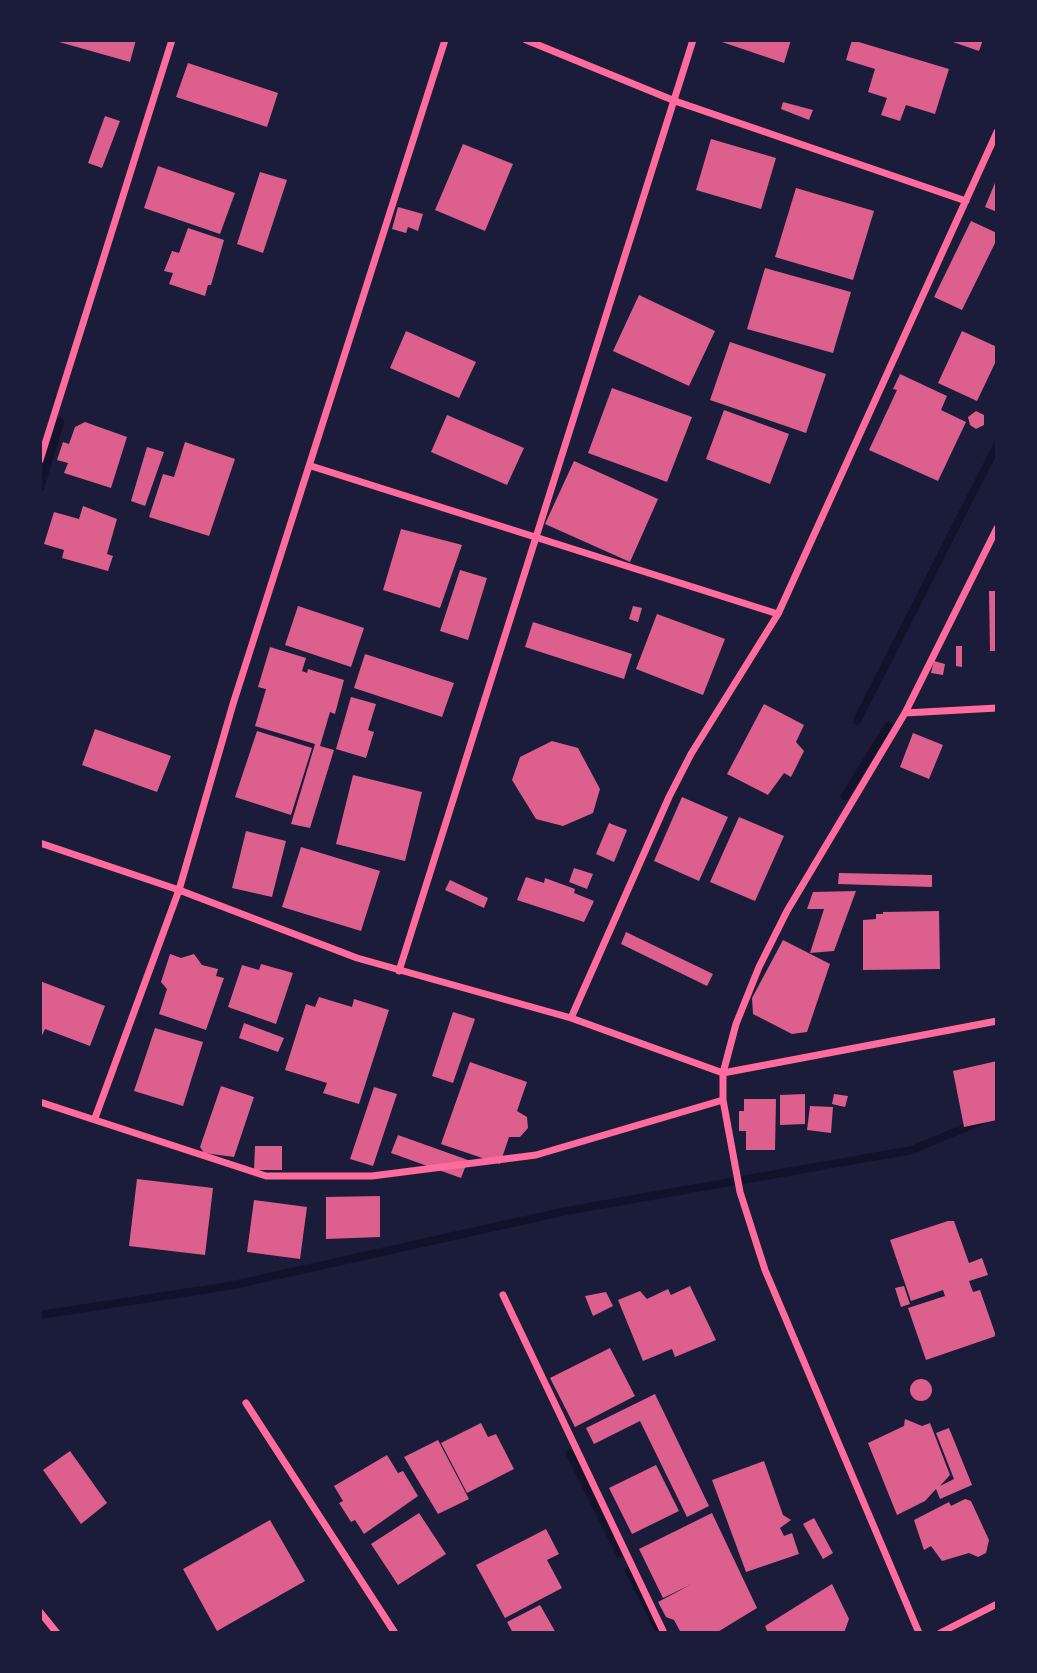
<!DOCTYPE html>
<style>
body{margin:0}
#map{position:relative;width:1037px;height:1673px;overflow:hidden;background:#1b1b3a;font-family:Karla,sans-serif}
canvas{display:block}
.frame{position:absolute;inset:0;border:42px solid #1b1b3a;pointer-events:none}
</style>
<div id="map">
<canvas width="1037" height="1673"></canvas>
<div class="frame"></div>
</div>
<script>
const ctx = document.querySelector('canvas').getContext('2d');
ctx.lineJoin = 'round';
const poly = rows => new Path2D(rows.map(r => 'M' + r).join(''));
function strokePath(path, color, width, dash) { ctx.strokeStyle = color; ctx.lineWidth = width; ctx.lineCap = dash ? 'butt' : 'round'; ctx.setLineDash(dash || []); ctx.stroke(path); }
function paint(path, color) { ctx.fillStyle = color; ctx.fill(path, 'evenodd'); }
strokePath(poly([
 [40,488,60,422],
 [857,721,997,445],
 [845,796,888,726],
 [40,1315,229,1286,566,1211,912,1150,981,1121],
 [570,1454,620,1554],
 [629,1571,660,1633]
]), '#12122b', 8);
paint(poly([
 [52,40,136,40,130,62],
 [716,40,791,40,784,63],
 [852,40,949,69,935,114,906,105,900,121,881,115,887,98,868,92,875,69,846,60],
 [947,40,983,40,979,51],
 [188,63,278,93,267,127,176,97],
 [783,102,813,110,809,120,781,109],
 [105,116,120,121,102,168,88,163],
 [711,139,776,158,761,209,696,190],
 [463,144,513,164,485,231,435,210],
 [158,166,235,193,220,234,144,208],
 [260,172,287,180,263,253,237,244],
 [997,178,997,212,985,207],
 [796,188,874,211,853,280,775,257],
 [398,207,423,214,418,231,408,227,406,233,392,229],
 [971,221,997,233,997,239,962,310,934,297],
 [188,228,224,240,211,285,208,285,205,296,169,284,173,273,164,271,172,251,179,253],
 [765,268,851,292,833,353,747,329],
 [639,295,715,331,689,386,613,351],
 [406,331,476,362,459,398,390,368],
 [962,331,997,347,997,359,977,401,938,383],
 [730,342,826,374,806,433,710,400],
 [900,374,947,396,941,410,966,422,938,481,869,450,897,390,893,389],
 [612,388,692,417,667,482,588,453],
 [724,410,789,434,770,484,706,459],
 [976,411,984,415,984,425,976,429,970,425,968,417],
 [447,415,524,448,507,485,431,452],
 [85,422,127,437,111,488,64,473,68,463,57,460,63,442,69,444,75,427],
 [185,442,235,459,209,536,149,517,163,474,174,477],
 [147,447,164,452,145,506,131,501],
 [574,461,658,499,630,562,545,524],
 [83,506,117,519,107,554,113,556,108,571,62,558,64,550,44,544,54,512,79,519],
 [401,529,462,545,440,608,383,590],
 [460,570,487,578,468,640,440,631],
 [989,591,997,591,997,651,990,651],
 [298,606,364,628,351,667,285,645],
 [633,606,642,608,638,622,629,619],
 [657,614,725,639,703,695,636,669],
 [533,622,632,654,624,679,525,647],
 [956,646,962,646,962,667,956,666],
 [270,647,306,658,302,671,307,673,308,669,344,680,335,714,330,712,320,746,334,750,310,828,291,824,315,744,255,726,266,689,258,687],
 [365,654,454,683,442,717,354,688],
 [934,661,945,664,943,675,931,673],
 [351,697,376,704,368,730,374,732,366,758,336,749],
 [764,704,804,725,796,742,804,751,791,777,784,773,768,795,727,774],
 [95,729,171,756,157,792,82,765],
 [257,731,312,748,291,815,235,797],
 [913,733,943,745,929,779,900,767],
 [552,741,578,748,600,789,593,813,563,826,536,819,512,780,520,757],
 [353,775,422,792,405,861,336,844],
 [682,797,728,817,699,881,654,861],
 [739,817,784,836,755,901,710,882],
 [609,823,627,830,614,862,596,854],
 [246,831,286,841,272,897,232,888],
 [301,847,380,871,361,931,282,907],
 [574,868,593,874,587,889,569,882],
 [839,873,932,875,932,887,838,884],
 [526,877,544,883,545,878,575,889,574,893,594,901,584,922,517,900],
 [450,880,488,898,484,908,445,890],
 [856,891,834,951,810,953,824,909,807,909,813,892],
 [939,911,940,969,863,970,863,920,876,919,876,914,883,914,883,912],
 [626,932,713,974,707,986,621,944],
 [783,940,830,964,807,1032,792,1034,753,1014,752,998],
 [170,954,181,958,194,954,202,965,218,969,216,976,224,978,206,1030,159,1014,167,989,161,982],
 [261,964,293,973,276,1024,228,1007,242,965,259,970],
 [40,981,105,1006,90,1046,45,1029,40,1040],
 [319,997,352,1007,354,999,389,1010,359,1104,323,1093,327,1083,285,1070,306,1004,315,1007],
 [453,1012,475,1019,453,1083,432,1076],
 [244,1023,284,1038,278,1052,239,1038],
 [155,1028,203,1042,183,1106,134,1091],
 [997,1061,997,1120,964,1127,953,1071],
 [470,1062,527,1082,517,1111,527,1117,528,1128,520,1137,509,1137,500,1164,441,1144],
 [221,1086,254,1097,234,1157,204,1153,200,1147],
 [374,1087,397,1094,373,1166,350,1159],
 [805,1094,805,1124,780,1125,780,1095],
 [834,1094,848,1096,845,1107,832,1104],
 [744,1099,776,1099,775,1150,746,1150,746,1131,739,1131,739,1111,744,1111],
 [810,1106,833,1107,831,1133,807,1130],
 [398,1135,468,1160,461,1178,391,1153],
 [255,1146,282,1146,282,1170,254,1170],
 [137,1179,213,1188,205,1255,129,1246],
 [380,1196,380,1237,326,1239,326,1197],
 [254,1200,307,1207,300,1259,247,1252],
 [948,1221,954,1221,969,1263,982,1258,988,1275,969,1281,973,1292,980,1290,996,1336,926,1360,908,1308,945,1296,943,1290,911,1301,890,1240],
 [690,1286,716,1340,675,1357,672,1349,643,1361,618,1300,640,1291,647,1299,668,1289,671,1295],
 [904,1286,910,1304,901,1307,895,1288],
 [606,1292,613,1306,593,1316,585,1296],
 [610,1348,635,1396,575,1427,550,1378],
 '910 1390a11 11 0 1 1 22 0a11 11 0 1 1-22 0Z',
 [655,1394,709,1506,687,1517,640,1421,594,1444,586,1428],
 [905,1419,922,1426,930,1423,950,1475,940,1486,954,1479,936,1433,949,1428,972,1485,940,1499,936,1489,925,1501,897,1515,868,1443,904,1426],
 [481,1423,488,1437,496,1434,514,1469,467,1493,441,1443],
 [438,1440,469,1499,438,1514,404,1457],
 [70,1451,107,1503,81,1524,43,1470],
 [387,1455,398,1473,403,1471,418,1496,364,1534,355,1520,351,1522,339,1503,343,1501,334,1486],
 [764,1461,783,1515,791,1520,780,1528,784,1536,792,1533,799,1554,746,1572,712,1480],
 [656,1465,679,1511,632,1534,609,1488],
 [965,1499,971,1501,989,1540,986,1553,978,1557,969,1553,942,1561,931,1546,924,1550,914,1520,949,1502,951,1506],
 [419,1513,446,1554,398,1585,371,1544],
 [712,1513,757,1608,716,1633,681,1633,674,1620,666,1617,658,1602,692,1584,663,1598,639,1549],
 [814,1518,833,1553,823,1559,803,1524],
 [270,1520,305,1581,217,1631,183,1569],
 [546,1529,559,1554,547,1560,562,1588,505,1618,476,1565],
 [832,1584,849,1619,844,1633,768,1633,765,1626],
 [540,1605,556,1633,513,1633,507,1622]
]), '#dd5f8e');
strokePath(poly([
 [526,40,675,101,966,201],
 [40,460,172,40],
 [311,466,778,614],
 [905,713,997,708],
 [40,843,179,890,357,958,571,1018,723,1073,997,1021],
 [399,971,693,40],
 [571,1018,669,797,691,754,778,614,997,132],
 [40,1102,266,1176,372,1176,536,1155,723,1100],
 [95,1118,179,890,233,704,445,40],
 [503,1295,664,1633],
 [246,1403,395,1633],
 [40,1612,57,1633],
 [919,1633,765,1270,740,1192,723,1100,723,1073,736,1024,759,967,787,911,905,713,997,528],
 [940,1633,997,1604]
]), '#ff6b9d', 7);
</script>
